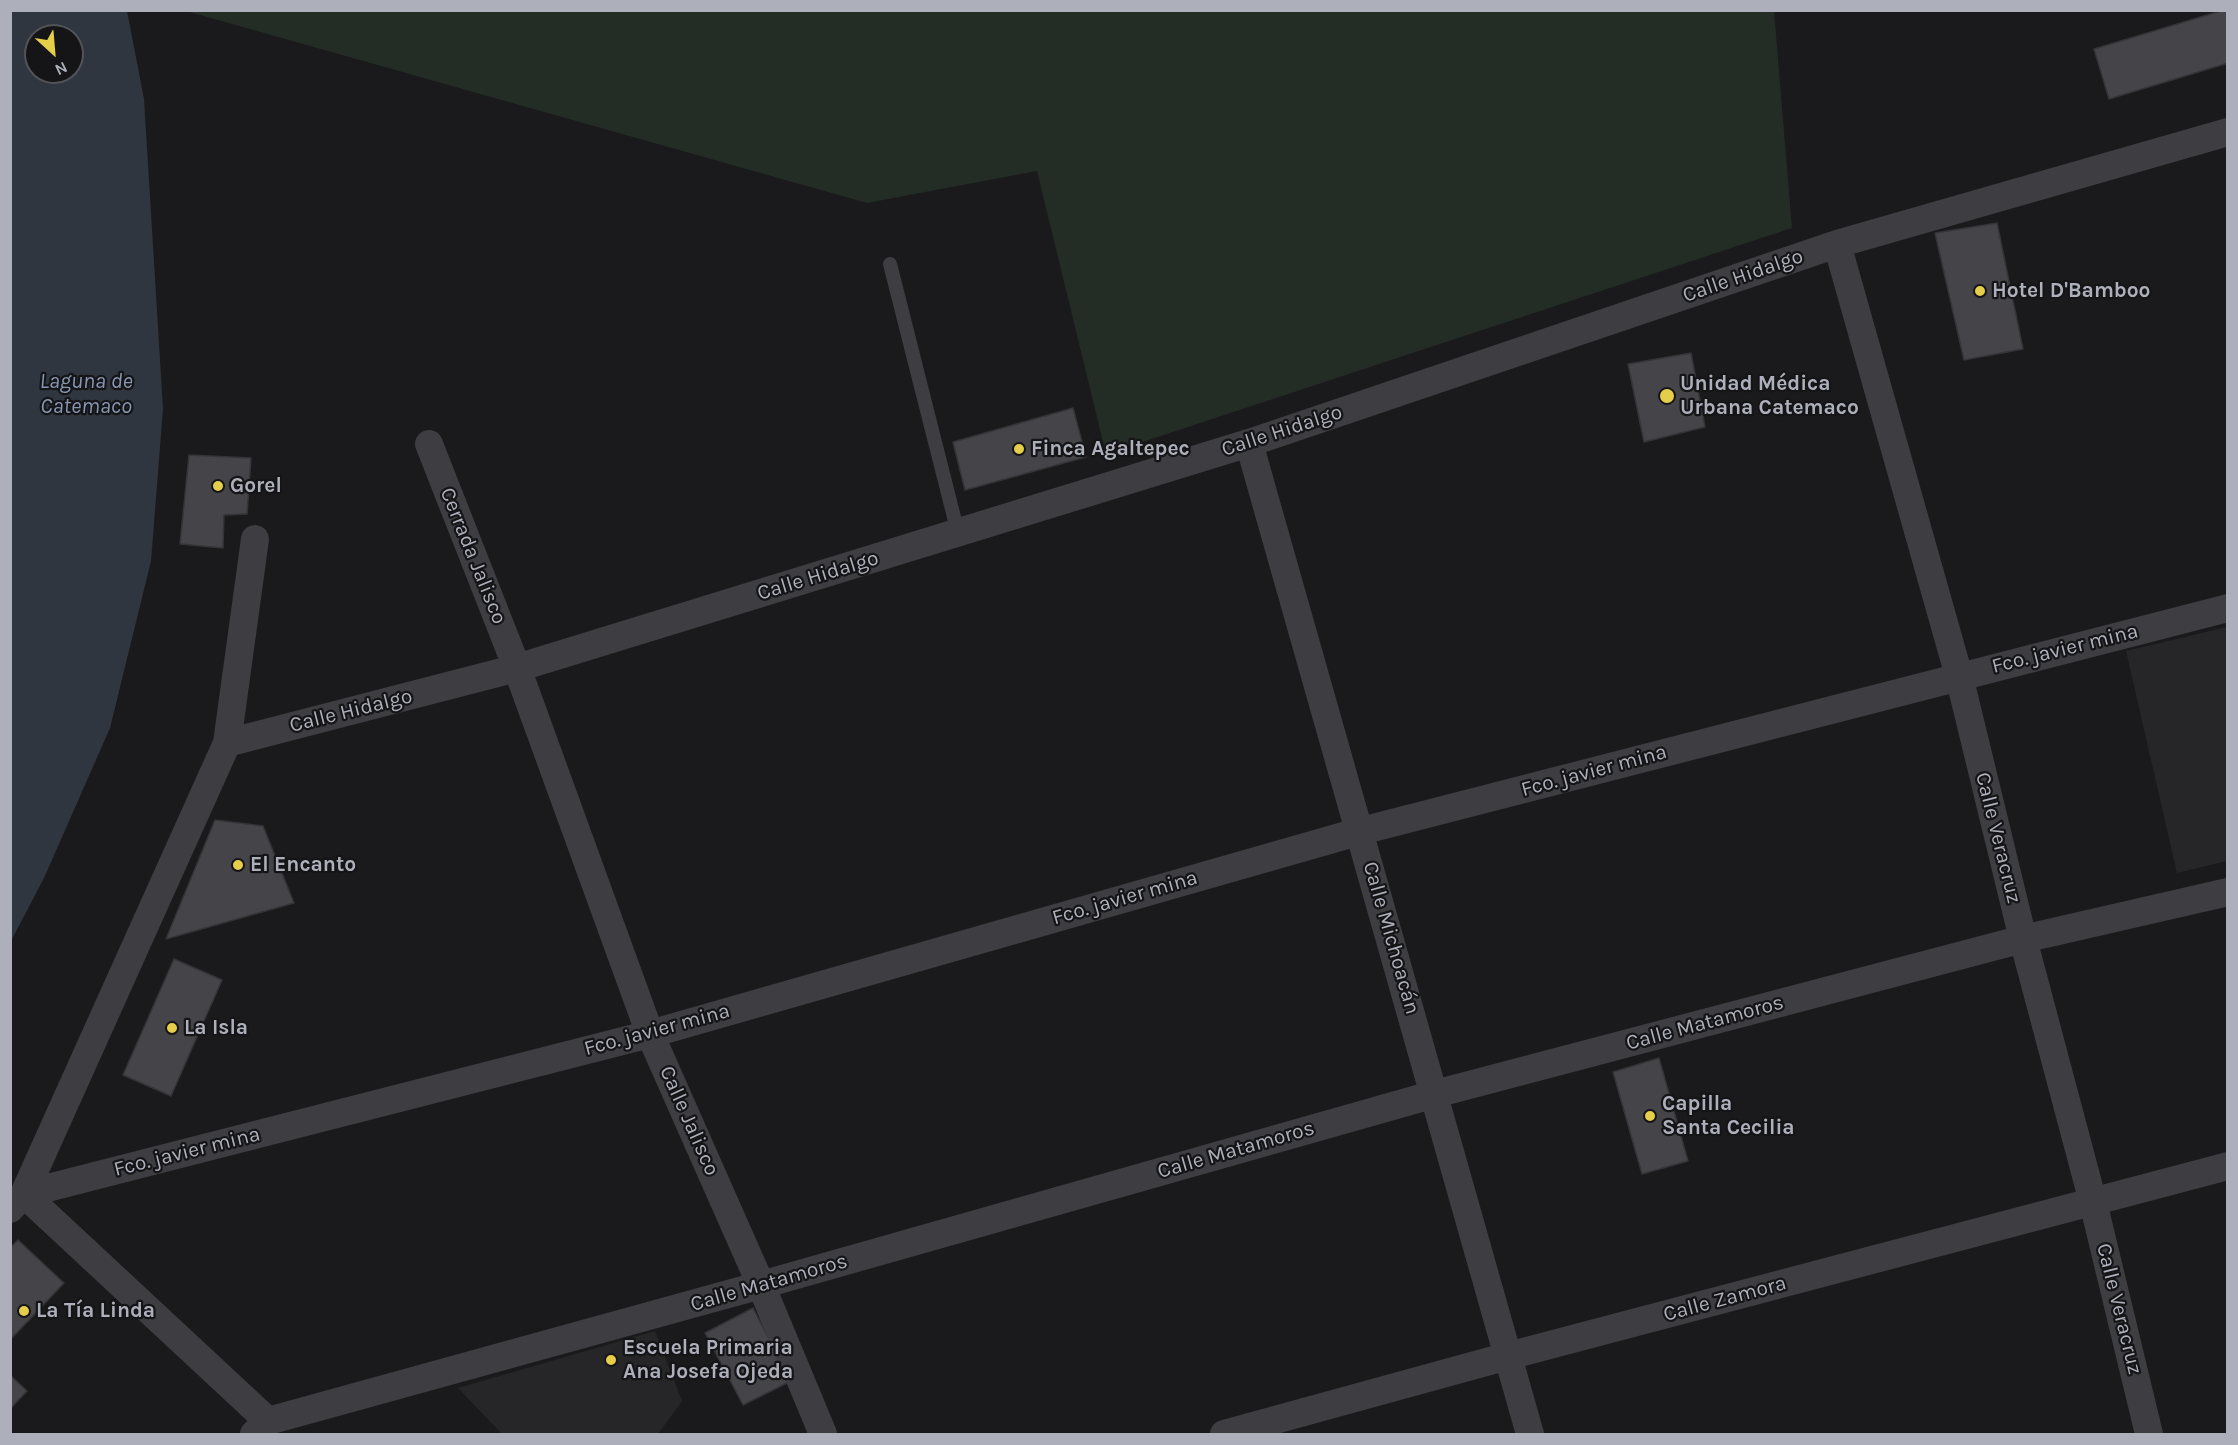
<!DOCTYPE html>
<meta charset="utf-8">
<style>
body{margin:0}
#map{position:relative;width:2238px;height:1445px;overflow:hidden;background:#1a1a1c;font-family:Karla,sans-serif}
canvas{display:block}
.frame{position:absolute;inset:0;border:12px solid #adafba;pointer-events:none}
.north{position:absolute;left:24px;top:24px;width:60px;height:60px;box-sizing:border-box;background:#151517;border:2px solid #525358;border-radius:50%;rotate:154deg;font-size:16px;font-weight:700;line-height:24px;text-align:center;color:#adafba}
.north::after{content:'';display:block;margin:auto;width:21px;height:27px;background:#e5ce49;clip-path:polygon(50% 0,100% 100%,50% 72%,0 100%)}
</style>
<div id="map">
<canvas width="2238" height="1445"></canvas>
<div class="frame"></div>
<div class="north">N</div>
</div>
<script>
const ctx = document.querySelector('canvas').getContext('2d');
ctx.lineJoin = 'round';
function paint(path, color) { ctx.fillStyle = color; ctx.fill(path, 'evenodd'); }
const poly = rows => new Path2D(rows.map(r => 'M' + r).join(''));
function strokePath(path, color, width, dash) { ctx.strokeStyle = color; ctx.lineWidth = width; ctx.lineCap = dash ? 'butt' : 'round'; ctx.setLineDash(dash || []); ctx.stroke(path); }
function drawText(font, color, halo, rows, align = 'center') {
  ctx.font = font + ' Karla,sans-serif'; ctx.lineWidth = 4.5; ctx.setLineDash([]); ctx.textBaseline = 'middle'; ctx.strokeStyle = halo; ctx.fillStyle = color; for (const [text, x, y, turn = 0] of rows) {
    ctx.save(); ctx.translate(x, y); ctx.rotate((+turn || 0) * Math.PI / 180); ctx.textAlign = isNaN(turn) ? turn : align; if (halo) ctx.strokeText(text, 0, 0); ctx.fillText(text, 0, 0); ctx.restore();
  }
}
paint(poly([
 [2227,627,2227,861,2177,873,2126,651],
 [655,1331,682,1401,658,1434,502,1434,458,1388]
]), '#262629');
paint(poly([
 [186,11,1774,11,1792,228,1106,454,1037,171,867,203]
]), '#242c26');
paint(poly([
 [11,10,127,11,144,99,163,409,151,561,110,728,44,878,11,941],
 [36,36,72,36,72,72,36,72]
]), '#30363f');
const building = poly([
 [2224,10,2228,10,2228,63,2109,99,2094,49,2224,10],
 [1997,223,2023,349,1964,360,1935,233,1997,223],
 [1691,353,1705,427,1644,442,1628,364,1691,353],
 [1073,408,1086,457,965,490,953,442,1073,408],
 [189,455,251,458,247,514,224,515,223,548,180,544,189,455],
 [215,820,263,826,294,903,166,939,215,820],
 [174,959,222,980,171,1096,123,1075,174,959],
 [1659,1058,1688,1161,1642,1174,1613,1072,1659,1058],
 [18,1240,64,1283,10,1340,10,1248,18,1240],
 [753,1308,791,1381,743,1405,705,1333,753,1308],
 [10,1375,27,1391,10,1409,10,1375]
]);
paint(building, '#444449');
strokePath(building, '#353438', 1.5);
strokePath(poly([
 [890,264,958,533]
]), '#3d3d42', 14);
strokePath(poly([
 [1837,244,1959,676,2023,939,2093,1202,2149,1434],
 [1249,443,1530,1434],
 [429,444,517,668,650,1034,761,1285,823,1434],
 [227,743,517,668,1249,443,1837,244,2228,132],
 [24,1194,650,1034,1361,831,2228,608],
 [24,1194,268,1421],
 [10,1209,24,1194,227,743,255,539],
 [254,1434,268,1421,761,1285,1435,1094,2023,939,2228,892],
 [1224,1434,1508,1356,2228,1166]
]), '#3d3d42', 28);
for (const [x, y, r, color] of [
 [1980,291,6,"#e5ce49"],
 [1667,396,8,"#e5ce49"],
 [1019,449,6,"#e5ce49"],
 [218,486,6,"#e5ce49"],
 [238,865,6,"#e5ce49"],
 [172,1028,6,"#e5ce49"],
 [1650,1116,6,"#e5ce49"],
 [24,1311,6,"#e5ce49"],
 [611,1360,6,"#e5ce49"]
]) { const dot = new Path2D(); dot.arc(x, y, r, 0, 2 * Math.PI); ctx.fillStyle = color; ctx.fill(dot); strokePath(dot, '#151517', 2); }
drawText('21px', '#adafba', '#151517', [
 ["Calle Hidalgo",1743,276,-19],
 ["Calle Hidalgo",1282,431,-18],
 ["Cerrada Jalisco",473,556,68],
 ["Calle Hidalgo",818,576,-17],
 ["Fco. javier mina",2065,649,-14],
 ["Calle Hidalgo",351,711,-14],
 ["Fco. javier mina",1594,771,-15],
 ["Calle Veracruz",1998,838,76],
 ["Fco. javier mina",1125,898,-16],
 ["Calle Michoacán",1391,938,74],
 ["Calle Matamoros",1705,1023,-15],
 ["Fco. javier mina",657,1030,-15],
 ["Calle Jalisco",689,1121,66],
 ["Calle Matamoros",1236,1150,-16],
 ["Fco. javier mina",187,1152,-14],
 ["Calle Matamoros",769,1283,-16],
 ["Calle Zamora",1725,1299,-15],
 ["Calle Veracruz",2119,1309,76]
]);
drawText('bold 21px', '#adafba', '#151517', [
 ["Hotel D'Bamboo",1992,291],
 ["Unidad Médica",1680,384],
 ["Urbana Catemaco",1680,408],
 ["Finca Agaltepec",1031,449],
 ["Gorel",230,486],
 ["El Encanto",250,865],
 ["La Isla",184,1028],
 ["Capilla",1662,1104],
 ["Santa Cecilia",1662,1128],
 ["La Tía Linda",36,1311],
 ["Escuela Primaria",623,1348],
 ["Ana Josefa Ojeda",623,1372]
], 'left');
drawText('italic 22px', '#8796b2', '#151517', [
 ["Laguna de",86,382],
 ["Catemaco",86,407]
]);
</script>
